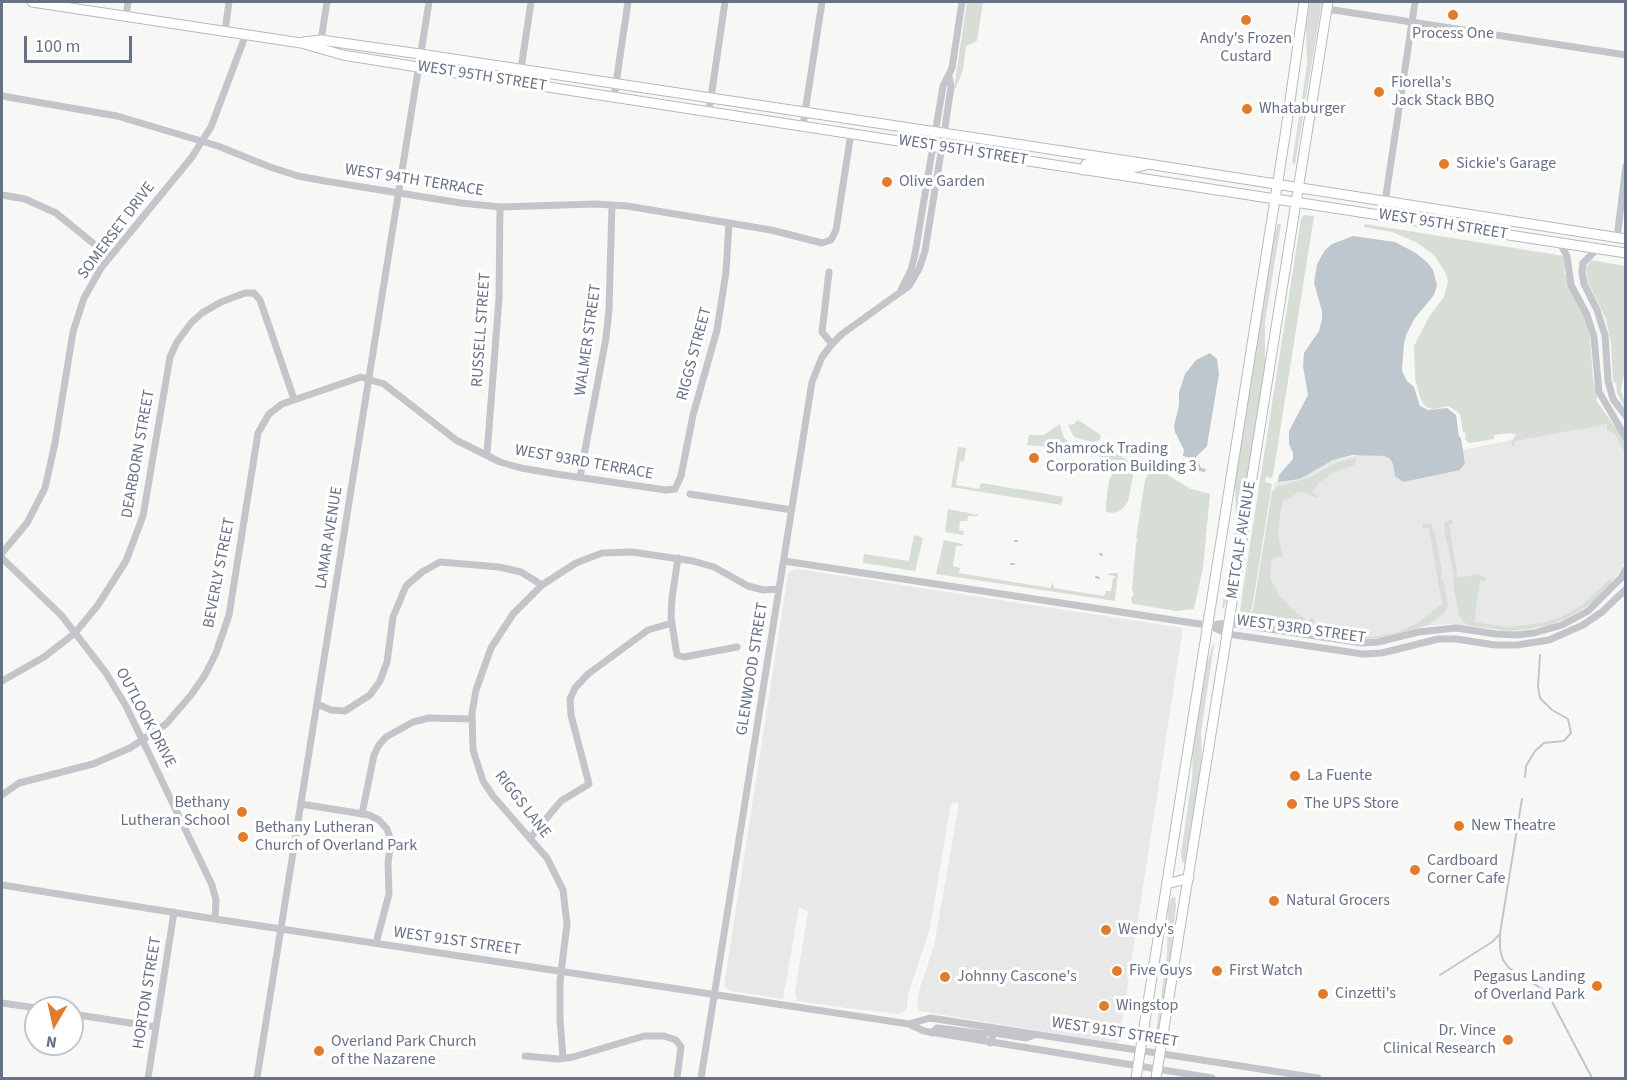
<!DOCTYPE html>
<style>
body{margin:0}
#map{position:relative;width:1627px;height:1080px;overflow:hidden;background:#f7f8f5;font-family:"Source Sans 3",sans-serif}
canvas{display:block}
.frame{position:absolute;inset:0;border:3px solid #677185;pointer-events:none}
.north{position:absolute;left:24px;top:996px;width:60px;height:60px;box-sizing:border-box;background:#fff;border:2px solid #c2c6ce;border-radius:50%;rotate:189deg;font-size:16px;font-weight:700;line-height:24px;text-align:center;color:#677185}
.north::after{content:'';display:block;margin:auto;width:21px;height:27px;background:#e07c2c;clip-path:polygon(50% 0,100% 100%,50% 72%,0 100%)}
.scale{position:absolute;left:24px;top:36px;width:108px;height:27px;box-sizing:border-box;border:3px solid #677185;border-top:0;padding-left:8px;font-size:18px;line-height:21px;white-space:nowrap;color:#677185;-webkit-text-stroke:4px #fff;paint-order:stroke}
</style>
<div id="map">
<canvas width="1627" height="1080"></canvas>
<div class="frame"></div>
<div class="north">N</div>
<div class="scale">100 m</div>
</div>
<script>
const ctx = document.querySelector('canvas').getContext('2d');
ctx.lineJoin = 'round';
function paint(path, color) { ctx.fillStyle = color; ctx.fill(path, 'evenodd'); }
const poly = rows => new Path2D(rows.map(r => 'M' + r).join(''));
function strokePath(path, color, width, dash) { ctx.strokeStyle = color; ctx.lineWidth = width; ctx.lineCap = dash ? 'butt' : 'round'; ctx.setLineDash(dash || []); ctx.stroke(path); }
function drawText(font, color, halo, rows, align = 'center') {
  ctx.font = font + ' "Source Sans 3",sans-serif'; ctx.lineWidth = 6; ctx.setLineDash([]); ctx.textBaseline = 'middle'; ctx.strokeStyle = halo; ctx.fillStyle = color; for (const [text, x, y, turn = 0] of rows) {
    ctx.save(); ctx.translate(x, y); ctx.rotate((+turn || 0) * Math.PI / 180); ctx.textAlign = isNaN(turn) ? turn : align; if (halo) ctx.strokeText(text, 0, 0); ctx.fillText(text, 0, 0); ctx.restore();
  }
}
paint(poly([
 [1610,420,1625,444,1625,562,1616,578,1604,592,1586,607,1565,619,1528,630,1504,631,1448,624,1425,626,1409,631,1367,639,1251,622,1275,482,1300,479,1333,460,1364,454,1384,456,1390,459,1393,464,1395,475,1460,470,1465,463,1463,450],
 [797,569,1183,628,1119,1042,1103,1041,919,1011,917,1003,919,991,934,946,959,803,953,802,950,808,930,928,908,994,907,1007,904,1012,899,1014,847,1008,797,1001,795,992,808,912,799,907,783,999,730,991,724,986,788,574,791,571]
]), '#e8e8e8');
paint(poly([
 [967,2,983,2,977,41,966,46,963,70,956,88,954,88],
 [1310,2,1322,2,1295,164,1292,163,1307,65,1306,26],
 [1304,215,1314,216,1274,469,1272,478,1266,477,1265,482,1272,484,1252,609,1244,618,1240,610,1244,582,1301,219],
 [1278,224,1281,224,1265,322,1265,366,1230,588,1224,608,1222,608,1236,523,1235,481,1273,240],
 [1365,224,1564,256,1566,265,1564,273,1566,274,1585,317,1590,337,1593,379,1597,397,1596,400,1623,438,1625,444,1625,453,1615,434,1607,430,1607,424,1515,441,1514,448,1511,442,1516,435,1511,433,1494,435,1494,439,1469,443,1464,438,1466,437,1465,432,1463,432,1460,414,1449,406,1433,409,1426,407,1421,400,1415,379,1414,346,1430,315,1444,297,1448,281,1445,272,1434,255,1416,242,1392,232,1364,227],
 [1591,260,1625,266,1626,363,1621,391,1625,401,1625,408,1617,393,1616,383,1613,382,1611,344,1606,319,1587,281,1586,268],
 [1078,420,1098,433,1101,435,1100,440,1093,442,1074,437,1068,425,1074,424],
 [1060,424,1063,436,1070,444,1069,449,1027,445,1029,435,1044,435],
 [1105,446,1135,465,1128,502,1122,509,1114,513,1106,512,1106,504,1109,480,1118,466,1097,455,1079,451,1080,448,1096,450],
 [958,447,966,448,964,462,960,461,956,485,979,489,981,483,1042,493,1063,497,1061,505,951,487],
 [1357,458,1355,465,1332,473,1320,482,1312,492,1317,496,1317,498,1303,492,1297,493,1288,500,1284,499,1281,508,1278,533,1283,558,1277,556,1272,559,1270,579,1280,596,1293,610,1308,621,1311,618,1314,618,1313,627,1309,628,1247,618,1246,615,1253,610,1272,491,1279,486,1309,478,1338,462],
 [1149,467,1154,467,1191,489,1210,494,1203,568,1194,609,1176,611,1133,604,1132,602,1131,598,1134,595,1132,589,1136,543,1138,539,1136,539,1137,532,1145,480,1149,472,1147,470],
 [948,509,973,514,973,515,978,514,978,516,968,516,967,521,960,521,959,530,964,531,963,535,945,532],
 [1451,519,1454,522,1449,525,1457,572,1456,578,1478,574,1486,578,1485,581,1480,581,1474,622,1508,627,1542,623,1561,617,1581,606,1611,578,1611,584,1586,607,1565,619,1548,626,1511,631,1467,625,1459,616,1453,582,1454,576,1445,535,1444,523],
 [1423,524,1431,524,1435,535,1442,572,1440,579,1443,579,1444,583,1448,606,1444,613,1434,621,1430,621,1431,623,1428,625,1379,638,1356,639,1327,633,1324,629,1326,623,1328,624,1327,630,1347,635,1372,637,1395,633,1416,624,1442,604,1429,528,1423,528],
 [914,535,923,538,915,571,863,563,864,554,909,561],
 [944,540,963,544,962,546,956,546,953,566,960,568,959,573,1050,588,1053,582,1054,588,1104,596,1106,591,1111,591,1113,578,1115,578,1115,576,1108,575,1109,573,1118,573,1115,601,936,574],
 [1213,644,1214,645,1201,732,1202,766,1185,863,1182,862,1181,853,1192,778,1193,748,1206,666],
 [1172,897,1175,897,1176,906,1168,980,1158,1038,1155,1038,1167,955,1168,909]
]), '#d7ded6');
paint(poly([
 [1353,236,1395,242,1416,253,1428,263,1433,270,1437,285,1434,295,1415,318,1407,333,1404,343,1402,371,1407,381,1414,387,1420,406,1428,410,1447,408,1456,415,1459,437,1461,438,1465,463,1460,470,1403,482,1395,476,1393,464,1390,459,1384,456,1352,455,1333,460,1300,479,1278,482,1279,475,1293,459,1293,453,1289,444,1289,431,1308,395,1303,366,1304,353,1319,331,1322,319,1322,311,1314,283,1317,264,1325,250,1332,244],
 [1210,353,1217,359,1219,374,1207,446,1196,457,1201,468,1206,469,1205,472,1199,471,1191,458,1183,456,1184,450,1175,432,1174,426,1179,405,1179,392,1185,374,1196,360]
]), '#bfc7ce');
strokePath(poly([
 [1015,541,1017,541],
 [1100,554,1102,555],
 [1011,564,1014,564],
 [1096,577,1099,578],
 [1525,777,1526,766,1535,751,1544,743,1564,741,1571,733,1568,719,1552,710,1540,698,1538,687,1540,655],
 [1522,799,1500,933,1500,949,1503,960,1509,968,1547,992,1592,1078],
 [1440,975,1492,942,1500,934]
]), '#bfc7ce', 2);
const major = poly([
 [32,2,301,43,343,55,418,67,1626,253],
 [303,42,321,40,420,54,1148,164,1626,239],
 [1083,170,1086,164,1130,169,1146,165],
 [1167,884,1189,878],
 [1136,1078,1285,136,1304,2],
 [1156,1078,1328,2]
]);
strokePath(major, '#b6b9be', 11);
strokePath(poly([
 [1327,9,1626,55],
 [126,16,128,2],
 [225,31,229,2],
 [321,40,327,2],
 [519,82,531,2],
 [2,96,117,116,218,146,270,167,298,176,325,181,461,203,500,207,595,204,627,206,771,230,822,243,831,240,836,230,851,133],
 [614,97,628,2],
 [709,111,725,2],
 [803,125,822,2],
 [2,195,25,199,56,213,110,257],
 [1385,202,1415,2],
 [1617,238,1626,166],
 [1560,243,1567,256,1571,285,1587,315,1594,337,1599,392,1626,438],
 [1598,248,1583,263,1582,272,1584,284,1597,310,1605,335,1608,381,1613,399,1626,416],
 [829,272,822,332,832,344],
 [901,290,911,270,915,254,943,86,952,68,962,2],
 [487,454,499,298,500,207],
 [580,477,606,338,609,309,612,205],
 [690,494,792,510],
 [2,553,27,523,45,488,55,443,73,332,84,298,101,268,192,157,202,141,211,127,246,34],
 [2,558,62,616,106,673,126,706,212,885,216,900,215,919],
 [678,558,672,598,671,617,677,655,684,657,737,647],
 [784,561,1193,623,1208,625,1228,634,1363,654,1382,653,1438,639,1456,639,1495,645,1517,645,1549,640,1583,625,1602,612,1626,589],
 [1210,625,1229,623,1362,643,1378,642,1418,632,1456,628,1496,634,1516,635,1534,633,1562,625,1588,611,1621,578,1626,569],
 [2,681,44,657,75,633,98,605,126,561,143,516,170,357,177,342,191,323,202,313,221,302,245,293,254,293,260,300,294,399],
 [317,704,331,710,345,711,370,695,380,681,387,662,393,617,406,586,422,572,440,562,499,567,521,572,542,585],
 [2,795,19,783,93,764,130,748,166,724,191,695,205,675,216,653,229,615,258,433,269,414,282,404,361,377,384,384,456,440,500,462,521,468,556,474,666,490,675,489,681,476,693,415,717,330,726,272,729,223],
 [301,804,369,815,379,820,387,829,391,841,388,863,389,894,376,943],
 [362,814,374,755,379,745,386,737,413,722,429,718,472,719],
 [530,838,561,801,589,784,571,715,570,699,575,688,588,674,648,630,672,623],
 [2,885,215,919,909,1024,924,1031,1212,1078],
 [2,1003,36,1008],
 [72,1014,156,1027],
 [909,1024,930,1018,1318,1078],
 [932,1033,937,1028,985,1034,990,1032,991,1027],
 [990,1043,994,1033,1026,1038,1034,1035],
 [525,1056,558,1059,573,1057,644,1036,664,1036,676,1040,681,1047,677,1078],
 [563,1058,560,1019,560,981,567,924,563,890,547,858,493,796,483,781,473,750,472,713,476,690,491,648,513,614,542,585,576,563,602,553,632,552,693,561,714,567,748,586,763,590,779,589],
 [148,1078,174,912],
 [257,1078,429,2],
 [701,1078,812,382,822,357,832,344,842,334,909,286,919,269,925,251,944,134,951,87,949,76]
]), '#c3c5ca', 7);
strokePath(major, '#fff', 9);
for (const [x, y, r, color] of [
 [1453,15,6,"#e07c2c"],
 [1246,20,6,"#e07c2c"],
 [1379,92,6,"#e07c2c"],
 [1247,109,6,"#e07c2c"],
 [1444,164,6,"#e07c2c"],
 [887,182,6,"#e07c2c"],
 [1034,458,6,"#e07c2c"],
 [1295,776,6,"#e07c2c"],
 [1292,804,6,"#e07c2c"],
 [242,812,6,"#e07c2c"],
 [1459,826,6,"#e07c2c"],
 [243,837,6,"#e07c2c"],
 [1415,870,6,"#e07c2c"],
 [1274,901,6,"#e07c2c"],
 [1106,930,6,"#e07c2c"],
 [1117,971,6,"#e07c2c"],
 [1217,971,6,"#e07c2c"],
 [945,977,6,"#e07c2c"],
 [1597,986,6,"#e07c2c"],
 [1323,994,6,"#e07c2c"],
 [1104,1006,6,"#e07c2c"],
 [1508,1040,6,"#e07c2c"],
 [319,1051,6,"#e07c2c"]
]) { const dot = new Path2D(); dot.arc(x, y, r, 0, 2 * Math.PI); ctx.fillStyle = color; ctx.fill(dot); strokePath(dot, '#fff', 2); }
drawText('16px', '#677185', '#fff', [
 ["Process One",1453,34,"center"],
 ["Andy's Frozen",1246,39,"center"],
 ["Custard",1246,57,"center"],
 ["Fiorella's",1391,83],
 ["Jack Stack BBQ",1391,101],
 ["Whataburger",1259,109],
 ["Sickie's Garage",1456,164],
 ["Olive Garden",899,182],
 ["Shamrock Trading",1046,449],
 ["Corporation Building 3",1046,467],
 ["La Fuente",1307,776],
 ["Bethany",230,803,"right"],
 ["Lutheran School",230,821,"right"],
 ["The UPS Store",1304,804],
 ["New Theatre",1471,826],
 ["Bethany Lutheran",255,828],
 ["Church of Overland Park",255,846],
 ["Cardboard",1427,861],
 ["Corner Cafe",1427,879],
 ["Natural Grocers",1286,901],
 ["Wendy's",1118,930],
 ["Five Guys",1129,971],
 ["First Watch",1229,971],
 ["Johnny Cascone's",957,977],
 ["Pegasus Landing",1585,977,"right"],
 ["of Overland Park",1585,995,"right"],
 ["Cinzetti's",1335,994],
 ["Wingstop",1116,1006],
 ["Dr. Vince",1496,1031,"right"],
 ["Clinical Research",1496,1049,"right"],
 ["Overland Park Church",331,1042],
 ["of the Nazarene",331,1060]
], 'left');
drawText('16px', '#677185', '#fff', [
 ["WEST 95TH STREET",482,77,9],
 ["WEST 95TH STREET",963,151,9],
 ["WEST 94TH TERRACE",414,181,9],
 ["WEST 95TH STREET",1443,225,9],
 ["SOMERSET DRIVE",117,231,-53],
 ["RUSSELL STREET",482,330,-86],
 ["WALMER STREET",589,340,-82],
 ["RIGGS STREET",695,354,-75],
 ["DEARBORN STREET",139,454,-80],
 ["WEST 93RD TERRACE",584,463,10],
 ["LAMAR AVENUE",330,538,-81],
 ["METCALF AVENUE",1242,540,-81],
 ["BEVERLY STREET",220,573,-79],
 ["WEST 93RD STREET",1301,630,8],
 ["GLENWOOD STREET",753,669,-81],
 ["OUTLOOK DRIVE",145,718,62],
 ["RIGGS LANE",522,805,52],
 ["WEST 91ST STREET",457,942,8],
 ["HORTON STREET",148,993,-81],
 ["WEST 91ST STREET",1115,1033,9]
]);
</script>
